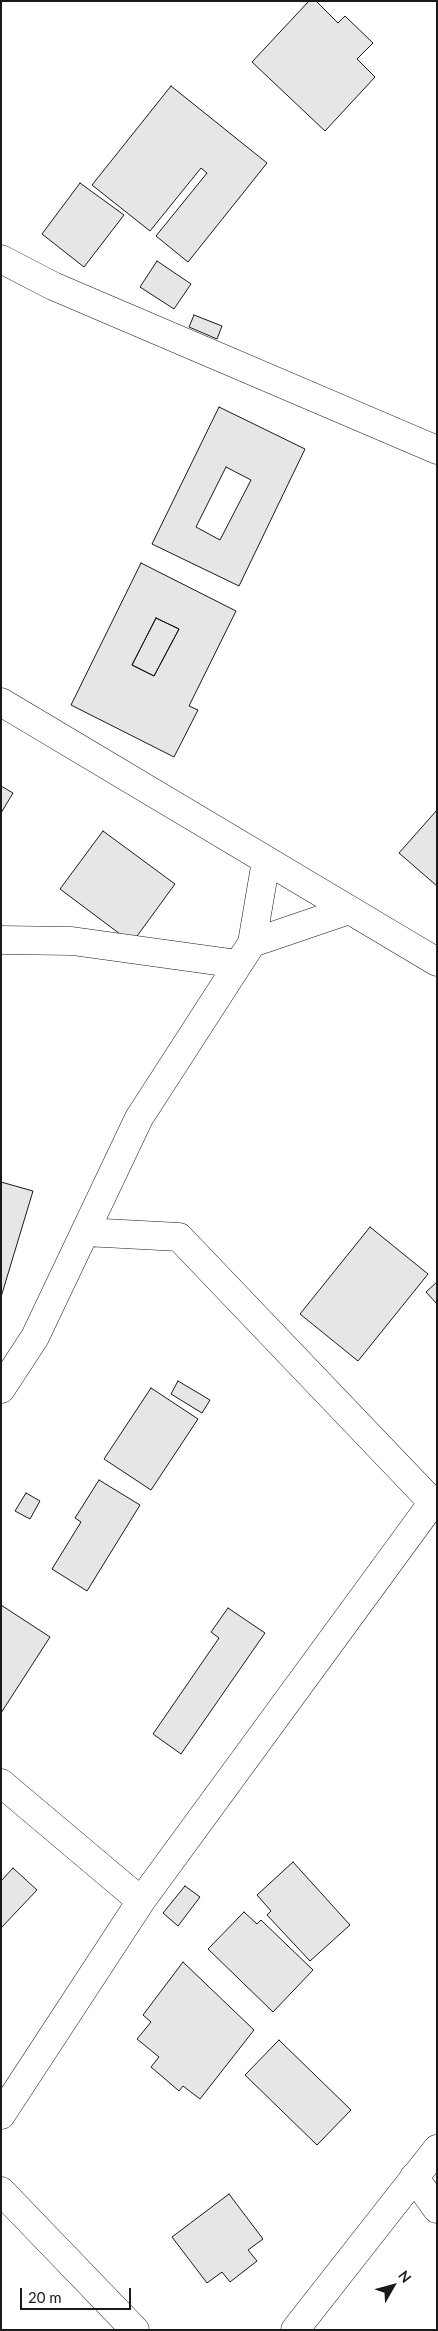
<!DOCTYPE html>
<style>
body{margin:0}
#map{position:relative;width:438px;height:2331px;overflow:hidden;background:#fff;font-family:Lato,sans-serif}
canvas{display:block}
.frame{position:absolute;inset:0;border:2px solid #1a1a1a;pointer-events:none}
.north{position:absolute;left:368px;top:2261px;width:50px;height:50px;-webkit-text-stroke:4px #fff;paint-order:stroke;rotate:52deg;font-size:14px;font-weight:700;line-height:20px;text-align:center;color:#1a1a1a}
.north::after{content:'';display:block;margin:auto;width:18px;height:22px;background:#1a1a1a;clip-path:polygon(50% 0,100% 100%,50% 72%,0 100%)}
.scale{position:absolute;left:20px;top:2288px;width:111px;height:22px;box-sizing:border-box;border:2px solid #1a1a1a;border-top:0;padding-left:6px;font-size:15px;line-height:18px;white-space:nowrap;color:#1a1a1a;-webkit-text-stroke:4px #fff;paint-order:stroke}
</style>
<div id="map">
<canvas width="438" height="2331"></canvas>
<div class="frame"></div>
<div class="north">N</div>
<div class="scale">20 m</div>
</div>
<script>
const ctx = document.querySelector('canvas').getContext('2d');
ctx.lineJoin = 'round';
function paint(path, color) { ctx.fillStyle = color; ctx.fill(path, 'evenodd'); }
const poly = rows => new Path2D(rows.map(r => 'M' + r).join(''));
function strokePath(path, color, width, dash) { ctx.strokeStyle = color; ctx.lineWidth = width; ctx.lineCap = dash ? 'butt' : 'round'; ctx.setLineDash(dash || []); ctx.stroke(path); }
const building = poly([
 [309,1,316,1,338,23,345,16,373,43,357,59,375,77,325,131,252,62,309,1],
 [171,86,267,163,188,262,156,236,207,173,201,168,150,231,92,185,171,86],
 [80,183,124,215,84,267,42,234,80,183],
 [157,261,191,284,174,309,140,287,157,261],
 [194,315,222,326,217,339,189,327,194,315],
 [219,407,305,449,239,586,152,544,219,407],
 [226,467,251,480,220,540,196,527,226,467],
 [141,563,236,611,189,706,198,710,174,757,71,705,141,563],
 [156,618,179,629,154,676,132,665,156,618],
 [156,618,179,629,154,676,132,665,156,618],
 [1,786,13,793,1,813,1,786],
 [437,810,437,886,399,853,437,810],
 [103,831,175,884,132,943,60,889,103,831],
 [1,1182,33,1191,1,1297,1,1182],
 [370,1227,428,1274,358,1361,300,1314,370,1227],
 [437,1282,437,1304,426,1292,437,1282],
 [178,1381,210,1400,202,1413,171,1394,178,1381],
 [151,1388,198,1419,151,1490,104,1459,151,1388],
 [99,1480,140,1505,87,1591,52,1569,81,1522,75,1518,99,1480],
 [26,1493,40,1501,30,1519,15,1511,26,1493],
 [1,1605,50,1637,1,1713,1,1605],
 [228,1608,265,1633,181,1754,153,1734,219,1638,211,1632,228,1608],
 [293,1862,350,1925,310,1961,267,1915,271,1911,257,1895,293,1862],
 [13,1868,37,1890,1,1928,1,1881,13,1868],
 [185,1886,200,1897,178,1926,163,1913,185,1886],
 [244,1912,257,1924,261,1920,313,1970,273,2012,208,1949,244,1912],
 [183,1962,254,2030,200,2099,183,2086,179,2091,151,2067,159,2057,137,2039,151,2022,143,2015,183,1962],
 [279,2040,351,2110,317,2145,245,2075,279,2040],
 [229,2194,263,2239,248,2250,257,2261,230,2282,222,2272,207,2283,172,2237,229,2194]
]);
paint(building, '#e6e6e6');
strokePath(building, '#1a1a1a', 1);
const minor = poly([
 [1,259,53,286,437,450],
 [1,702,437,962],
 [1,940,72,941,238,964],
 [252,943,349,910],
 [85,1232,179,1237,437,1507],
 [1,1389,35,1337,139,1118,252,943,266,861],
 [1,1783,141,1901],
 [1,2115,141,1901,433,1502],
 [414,2177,437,2209],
 [1,2191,135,2330],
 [295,2330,437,2149]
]);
strokePath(minor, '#1a1a1a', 29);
strokePath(minor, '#fff', 28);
</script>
